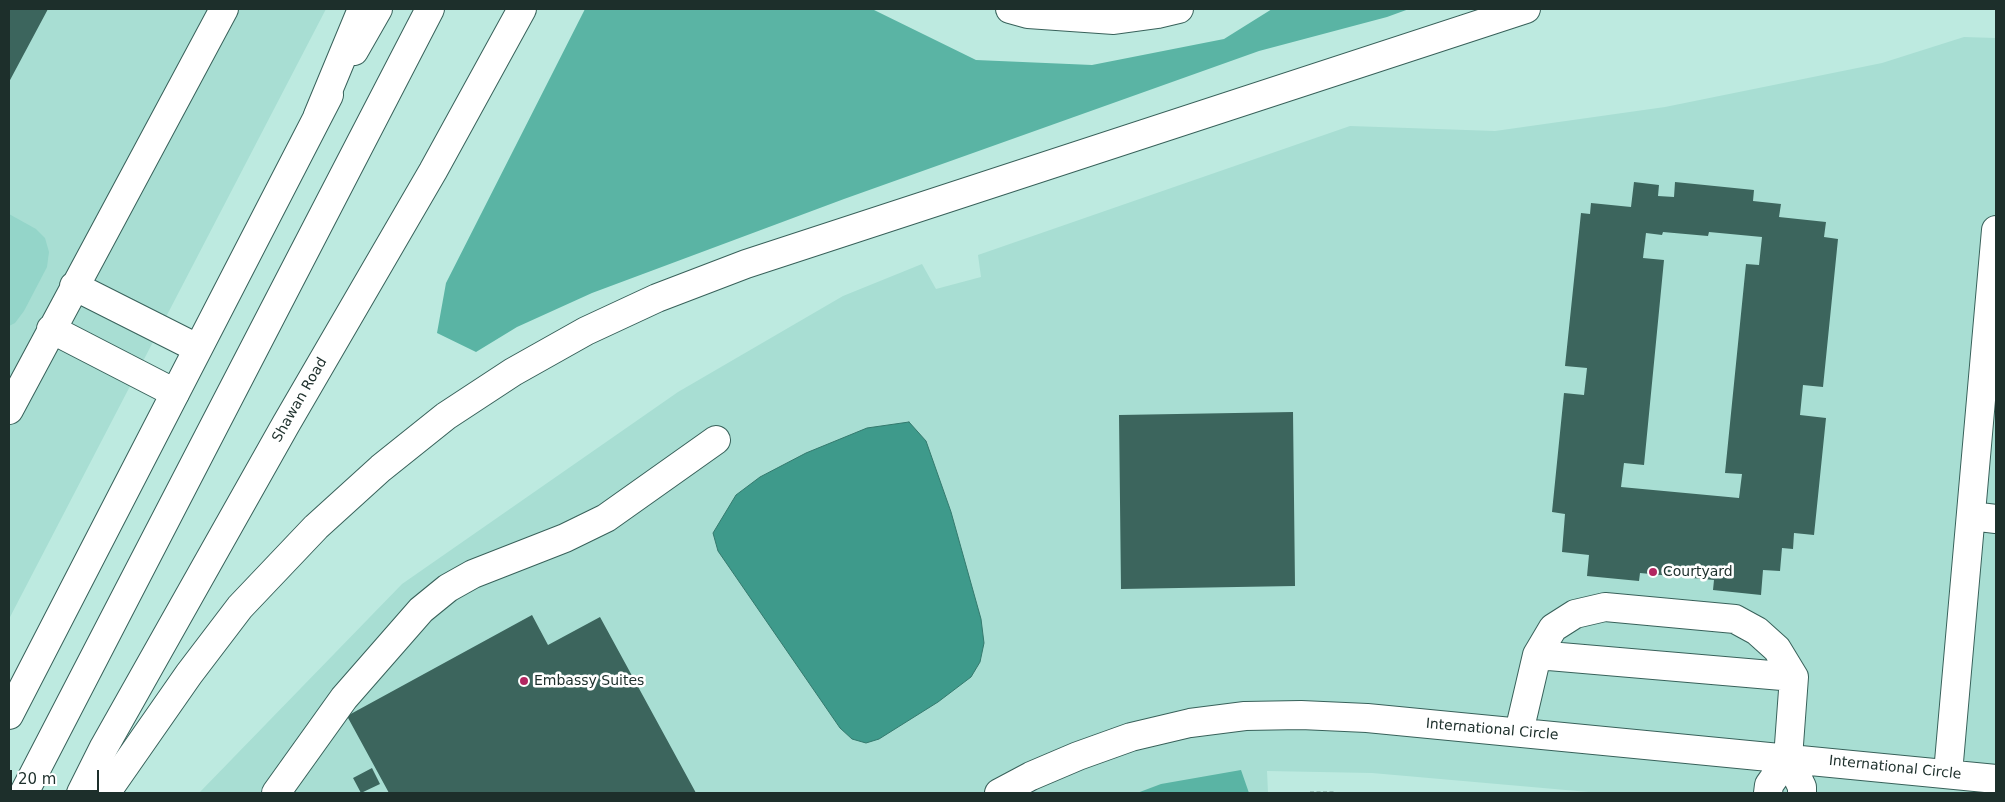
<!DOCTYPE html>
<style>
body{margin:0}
#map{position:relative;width:2005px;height:802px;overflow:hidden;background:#bdeae0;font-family:"DejaVu Sans",sans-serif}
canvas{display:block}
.frame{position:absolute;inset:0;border:10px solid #1d2f2b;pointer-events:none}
.scale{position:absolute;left:10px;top:770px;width:89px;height:22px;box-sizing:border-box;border:2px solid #1d2f2b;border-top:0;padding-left:6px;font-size:15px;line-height:18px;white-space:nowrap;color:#1d2f2b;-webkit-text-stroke:4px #fff;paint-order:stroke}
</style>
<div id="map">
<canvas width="2005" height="802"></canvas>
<div class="frame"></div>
<div class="scale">20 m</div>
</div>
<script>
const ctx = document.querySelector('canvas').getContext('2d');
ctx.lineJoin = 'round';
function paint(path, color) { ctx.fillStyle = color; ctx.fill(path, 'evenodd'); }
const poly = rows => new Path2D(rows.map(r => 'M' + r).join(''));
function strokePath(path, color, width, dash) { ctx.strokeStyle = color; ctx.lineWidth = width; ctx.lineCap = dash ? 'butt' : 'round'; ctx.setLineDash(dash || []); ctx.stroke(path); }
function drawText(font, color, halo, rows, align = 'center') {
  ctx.font = font + ' "DejaVu Sans",sans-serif'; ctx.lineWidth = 5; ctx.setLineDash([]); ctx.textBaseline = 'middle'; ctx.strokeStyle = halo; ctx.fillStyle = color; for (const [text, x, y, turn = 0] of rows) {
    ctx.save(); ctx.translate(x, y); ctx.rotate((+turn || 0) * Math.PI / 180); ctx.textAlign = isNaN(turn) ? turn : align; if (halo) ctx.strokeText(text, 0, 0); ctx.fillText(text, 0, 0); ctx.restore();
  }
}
paint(poly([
 [9,9,326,9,9,619],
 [1964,37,1996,38,1996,793,1600,793,1372,773,1267,771,1268,793,199,793,402,584,678,392,843,296,922,264,936,289,981,277,978,255,1350,126,1495,131,1665,107,1882,63]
]), '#a8ded3');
paint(poly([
 [9,214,36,229,45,238,49,252,47,267,24,311,15,323,9,326]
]), '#94d5c9');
paint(poly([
 [585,9,872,9,976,60,1092,65,1224,39,1272,9,1409,9,1387,17,1259,51,844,199,592,293,517,327,476,352,437,333,446,283],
 [1241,770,1249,793,1137,793,1161,784]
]), '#5ab4a4');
const water = poly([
 [909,422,926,441,951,512,981,619,984,643,980,662,971,677,938,702,879,739,866,743,852,739,840,728,718,551,713,533,736,495,760,477,806,453,867,428,909,422]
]);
paint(water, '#3e9a8b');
strokePath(water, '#347a6e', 1);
paint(poly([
 [9,9,48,9,9,82],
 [1634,182,1659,185,1658,196,1674,197,1675,182,1754,190,1753,201,1781,204,1779,217,1826,222,1824,237,1838,239,1823,387,1803,385,1800,415,1826,418,1814,535,1794,533,1793,549,1782,548,1780,571,1763,570,1761,595,1713,590,1714,580,1640,573,1639,581,1587,576,1589,555,1562,552,1565,514,1552,512,1564,393,1584,395,1587,368,1565,366,1581,213,1590,214,1591,203,1631,207],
 [1663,232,1708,236,1709,232,1762,237,1759,265,1746,264,1725,473,1742,474,1739,498,1621,487,1624,463,1644,465,1664,260,1643,258,1646,233,1662,235],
 [1293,412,1295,586,1121,589,1119,415],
 [532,615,548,645,600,617,696,793,389,793,347,716],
 [372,768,380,784,361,793,353,778]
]), '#3c655d');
const minor = poly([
 [74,286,197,348],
 [51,329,175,393],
 [9,410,224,9],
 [1971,516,1996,519],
 [1537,655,1794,677],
 [1519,732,1537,655,1553,628,1575,614,1605,607,1735,619,1757,631,1777,649,1794,677,1788,758,1769,785,1768,793],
 [1788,758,1802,787,1802,793],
 [1948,773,1996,230],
 [276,793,344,698,421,610,448,588,473,574,565,538,606,518,716,440],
 [999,793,1031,776,1078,756,1131,737,1190,723,1245,716,1301,715,1367,718,1996,779]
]);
const major = poly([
 [354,51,378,9],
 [9,715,329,95],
 [24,793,430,9],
 [81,793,104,747,286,424,433,171,522,9]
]);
const highway = poly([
 [1010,9,1028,14,1114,20,1158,14,1179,9],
 [318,115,362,9],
 [106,793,189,674,240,607,316,527,381,468,446,416,513,372,586,331,657,298,746,264,1526,9]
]);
strokePath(minor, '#38615a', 30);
strokePath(major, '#38615a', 30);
strokePath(highway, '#38615a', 30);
strokePath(poly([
 [1310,793,1335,793]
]), '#769790', 3, [4, 2.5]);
strokePath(minor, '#fff', 28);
strokePath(major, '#fff', 28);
strokePath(highway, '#fff', 28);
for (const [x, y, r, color] of [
 [1653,572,5,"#b22661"],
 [524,681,5,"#b22661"]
]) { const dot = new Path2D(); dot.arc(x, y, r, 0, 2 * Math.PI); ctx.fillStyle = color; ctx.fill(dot); strokePath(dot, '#fff', 2); }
drawText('14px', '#1d2f2b', '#fff', [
 ["Shawan Road",300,400,-60],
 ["International Circle",1492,730,5],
 ["International Circle",1895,768,6]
]);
drawText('14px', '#1d2f2b', '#fff', [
 ["Courtyard",1663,572],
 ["Embassy Suites",534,681]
], 'left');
</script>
